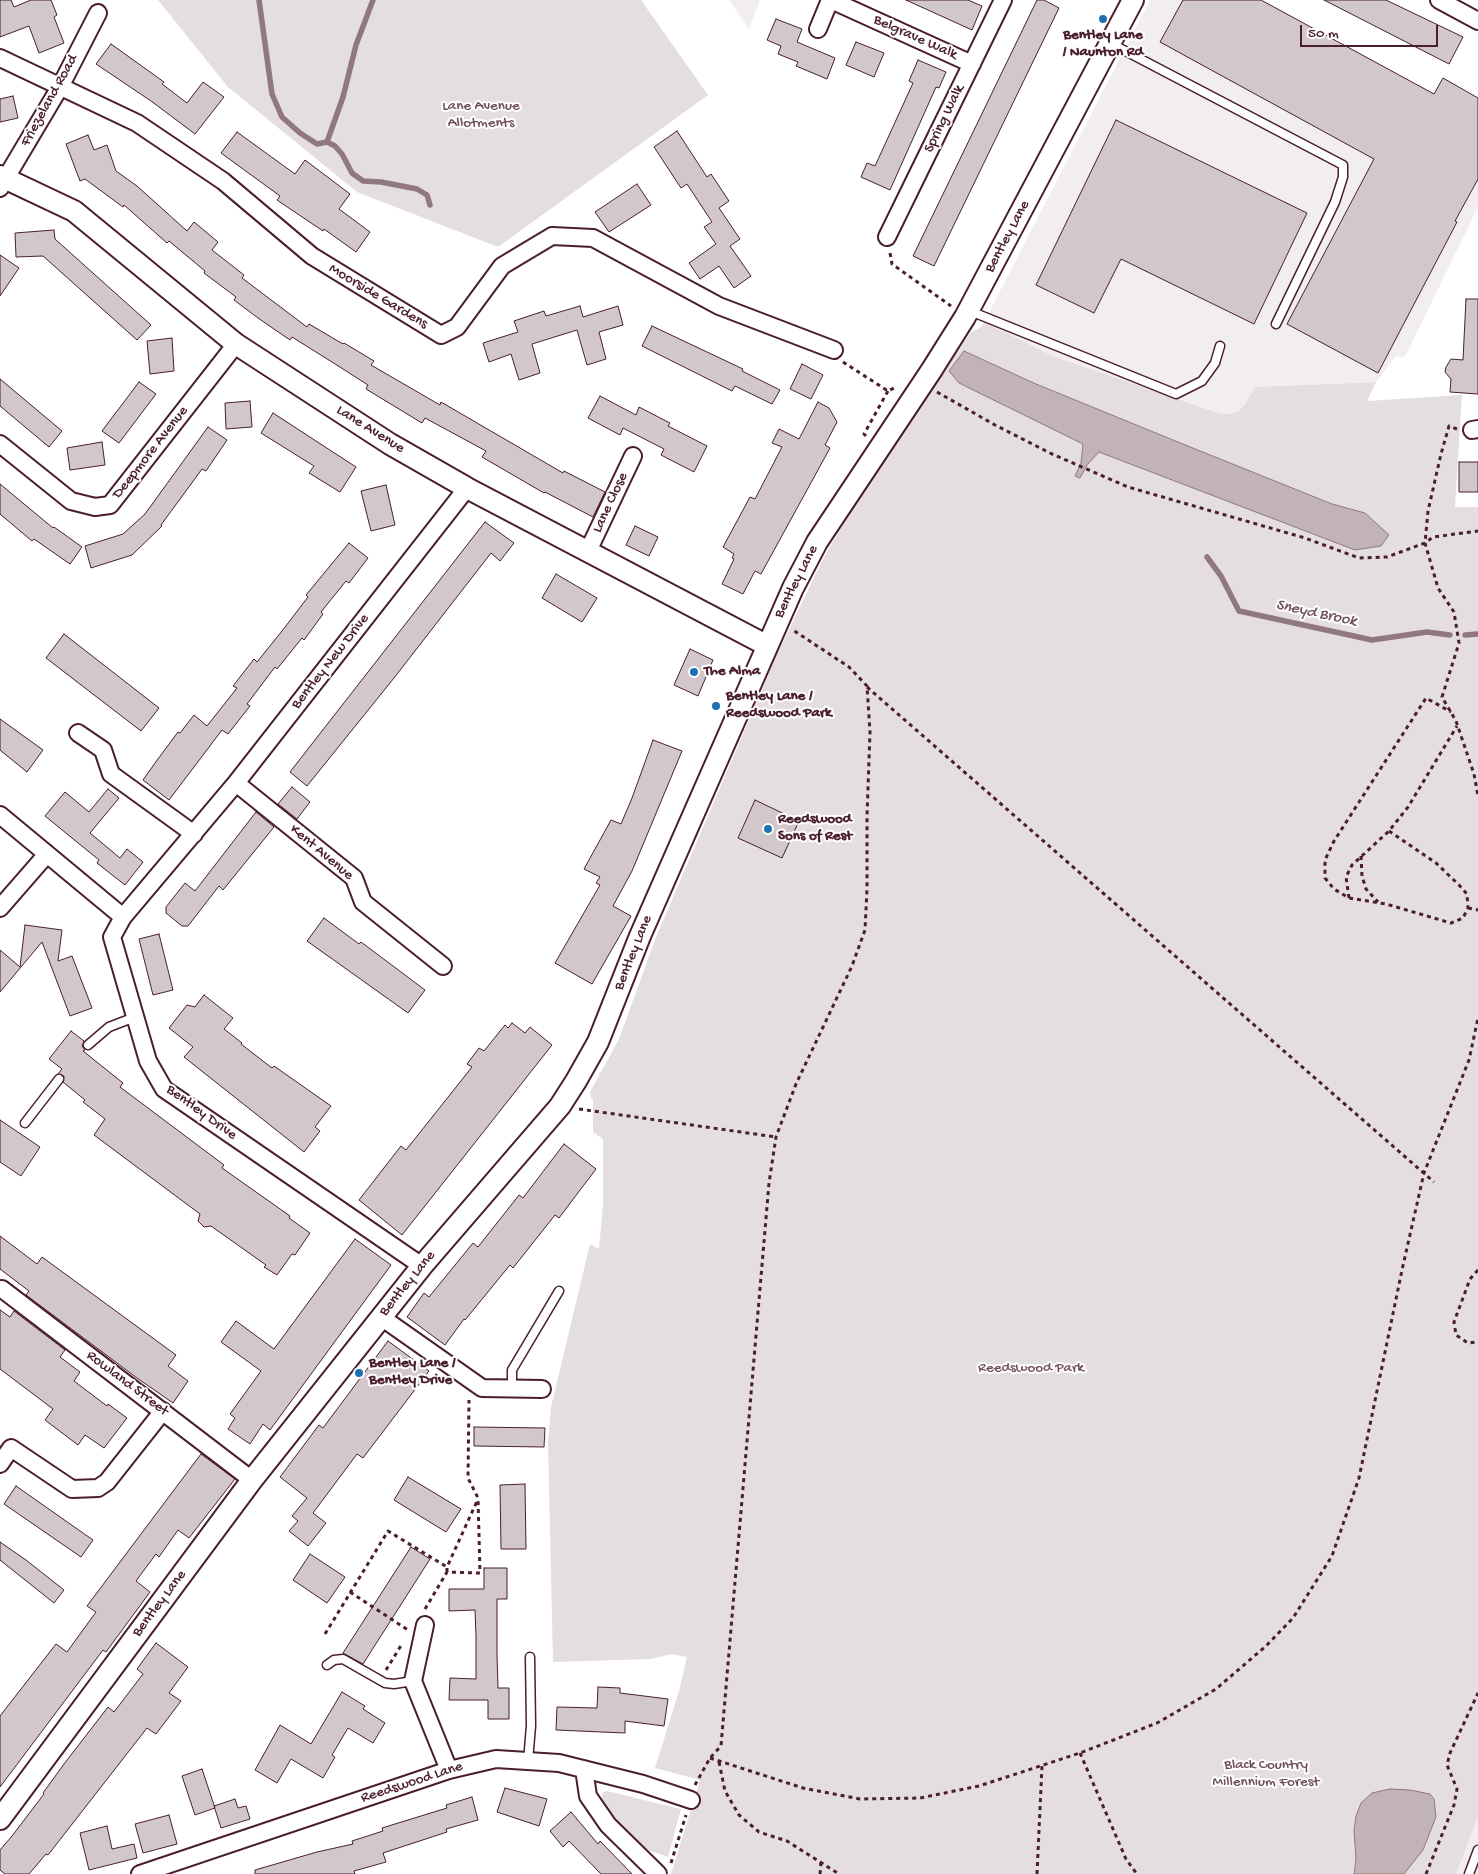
<!DOCTYPE html>
<style>
body{margin:0}
#map{position:relative;width:1478px;height:1874px;overflow:hidden;background:#fff;font-family:"Gochi Hand",sans-serif}
canvas{display:block}
.scale{position:absolute;left:1300px;top:25px;width:138px;height:22px;box-sizing:border-box;border:2px solid #4a1f2b;border-top:0;padding-left:6px;font-size:15px;line-height:18px;white-space:nowrap;color:#4a1f2b;-webkit-text-stroke:4px #fff;paint-order:stroke}
</style>
<div id="map">
<canvas width="1478" height="1874"></canvas>
<div class="scale">50 m</div>
</div>
<script>
const ctx = document.querySelector('canvas').getContext('2d');
ctx.lineJoin = 'round';
function paint(path, color) { ctx.fillStyle = color; ctx.fill(path, 'evenodd'); }
const poly = rows => new Path2D(rows.map(r => 'M' + r).join(''));
function strokePath(path, color, width, dash) { ctx.strokeStyle = color; ctx.lineWidth = width; ctx.lineCap = dash ? 'butt' : 'round'; ctx.setLineDash(dash || []); ctx.stroke(path); }
function drawText(font, color, halo, rows, align = 'center') {
  ctx.font = font + ' "Gochi Hand",sans-serif'; ctx.lineWidth = 4; ctx.setLineDash([]); ctx.textBaseline = 'middle'; ctx.strokeStyle = halo; ctx.fillStyle = color; for (const [text, x, y, turn = 0] of rows) {
    ctx.save(); ctx.translate(x, y); ctx.rotate((+turn || 0) * Math.PI / 180); ctx.textAlign = isNaN(turn) ? turn : align; if (halo) ctx.strokeText(text, 0, 0); ctx.fillText(text, 0, 0); ctx.restore();
  }
}
paint(poly([
 [729,0,760,0,749,29],
 [1150,0,1261,0,1478,118,1478,207,1405,357,1396,356,1376,382,1255,387,1245,404,1239,411,1231,414,1221,414,1053,356,984,322],
 [1478,1787,1478,1874,1444,1874]
]), '#f2eeef');
paint(poly([
 [158,0,641,0,708,95,498,247,357,192,228,87],
 [984,322,1053,356,1221,414,1231,414,1239,411,1245,404,1255,387,1376,382,1367,401,1462,395,1455,507,1478,507,1478,1816,1456,1874,671,1874,700,1780,655,1768,679,1691,687,1657,672,1654,651,1659,553,1662,548,1442,551,1407,590,1244,599,1249,603,1204,603,1139,593,1132,593,1099,591,1098,590,1092,619,1039,656,937,689,860,778,652,825,555,870,480,938,378,943,373,971,332,981,327],
 [607,1791,681,1809,668,1857,642,1848,624,1833,605,1807,602,1798,603,1792]
]), '#e5dee0');
const water = poly([
 [964,351,1036,384,1173,440,1332,504,1365,513,1389,535,1381,546,1355,550,1099,452,1087,465,1080,478,1075,476,1081,463,1083,444,959,383,949,371,964,351],
 [1390,1789,1410,1790,1430,1794,1434,1799,1436,1817,1423,1850,1404,1874,1354,1874,1356,1859,1354,1830,1356,1816,1361,1803,1372,1793,1390,1789]
]);
paint(water, '#c1b3b6');
strokePath(water, '#91787e', 1);
strokePath(poly([
 [259,0,272,94,282,117,300,133,317,144,327,142,335,146,342,154,352,173,363,181,381,182,417,189,427,195,430,205],
 [327,142,343,97,356,45,373,0],
 [1207,557,1221,576,1239,611,1372,640,1427,632,1450,635],
 [1465,635,1478,634]
]), '#91787e', 5.5);
const building = poly([
 [0,0,11,0,14,7,31,0,51,0,57,15,54,17,64,43,39,53,29,26,0,37,0,0],
 [906,0,968,0,982,6,972,30,906,0],
 [1037,0,1044,0,1059,8,934,266,913,256,1037,0],
 [1183,0,1261,0,1434,94,1443,78,1478,98,1478,179,1455,221,1457,222,1378,373,1287,324,1374,159,1160,42,1183,0],
 [1324,0,1386,0,1463,37,1449,64,1324,0],
 [776,19,802,29,797,42,835,58,827,79,796,66,798,62,778,54,781,46,767,40,776,19],
 [856,42,884,53,874,77,846,65,856,42],
 [111,44,164,82,162,84,187,103,203,82,224,97,195,134,151,101,96,64,111,44],
 [918,60,946,72,939,88,936,87,890,190,861,177,867,163,875,166,913,83,909,81,918,60],
 [13,96,18,118,0,122,0,99,13,96],
 [1116,120,1307,213,1254,324,1121,259,1094,313,1036,285,1116,120],
 [677,131,707,177,711,174,729,201,719,208,740,239,730,246,751,276,734,288,719,266,700,279,689,263,716,244,704,227,712,222,687,184,681,188,654,147,677,131],
 [237,132,295,174,305,160,350,194,339,209,370,232,356,252,324,229,323,231,277,200,280,196,221,153,237,132],
 [88,135,94,150,107,145,116,171,137,186,187,231,194,222,218,242,212,250,244,275,242,278,307,327,309,324,343,344,344,343,374,361,371,365,440,405,441,402,563,473,564,471,605,492,593,517,545,492,544,493,482,457,486,451,425,418,422,423,366,389,368,385,332,362,292,337,290,340,258,318,234,300,236,297,204,273,205,271,169,241,167,243,124,205,123,207,85,179,80,181,66,144,88,135],
 [637,184,651,205,609,232,595,212,637,184],
 [54,230,55,239,151,325,137,340,43,256,16,257,15,233,54,230],
 [0,255,19,268,0,296,0,255],
 [1466,299,1478,299,1478,394,1450,392,1451,379,1445,372,1446,367,1451,359,1463,360,1466,299],
 [580,306,583,317,618,306,623,325,599,332,606,359,587,365,577,330,532,344,540,373,519,380,511,354,489,362,483,343,518,332,514,321,544,311,546,316,580,306],
 [652,326,743,369,742,371,780,390,772,404,735,386,732,391,642,346,652,326],
 [172,338,174,371,150,374,147,341,172,338],
 [802,364,823,375,811,399,790,389,802,364],
 [0,379,62,431,49,447,0,406,0,379],
 [139,382,156,394,119,443,102,431,139,382],
 [600,396,636,415,639,407,670,423,668,426,707,446,694,472,661,455,664,449,623,428,620,435,588,418,600,396],
 [250,401,252,427,226,429,225,403,250,401],
 [818,402,829,408,837,422,825,445,830,448,761,574,755,571,743,594,722,584,734,559,732,558,734,554,723,547,750,497,755,499,782,447,772,443,779,429,799,439,818,402],
 [273,413,356,467,340,492,309,473,314,466,261,433,273,413],
 [208,427,227,440,206,471,202,469,161,525,162,526,132,555,91,568,85,546,123,534,145,514,208,427],
 [102,442,105,465,70,470,67,448,102,442],
 [1459,462,1478,462,1478,492,1459,492,1459,462],
 [0,484,53,528,54,527,82,547,70,564,34,539,32,541,0,514,0,484],
 [386,485,395,525,371,531,361,491,386,485],
 [485,522,514,543,500,561,491,553,394,678,307,786,290,772,485,522],
 [635,526,658,537,649,556,626,545,635,526],
 [349,543,368,558,349,583,346,581,321,612,323,614,304,640,302,638,277,669,275,667,247,704,250,706,228,734,222,730,169,800,143,780,155,763,178,732,180,733,194,715,207,726,237,688,233,686,254,659,257,662,282,631,308,597,306,595,349,543],
 [556,574,597,598,582,622,542,598,556,574],
 [64,634,159,708,141,731,46,658,64,634],
 [690,649,713,660,698,696,674,685,690,649],
 [0,719,43,750,27,772,0,750,0,719],
 [653,740,682,751,632,871,613,906,631,916,592,984,555,963,600,885,596,883,600,877,584,869,611,820,621,824,632,798,653,740],
 [292,787,310,802,297,819,278,804,292,787],
 [108,789,119,798,90,833,120,858,127,849,143,862,125,885,97,863,99,860,45,816,65,792,89,812,108,789],
 [755,800,799,821,782,858,738,838,755,800],
 [256,812,274,827,223,890,219,886,188,926,182,926,166,913,166,907,185,883,195,891,256,812],
 [324,918,359,944,361,942,425,990,408,1013,307,941,324,918],
 [25,925,62,930,58,961,72,956,92,1008,70,1016,42,942,0,992,0,950,20,967,25,925],
 [159,934,173,990,153,995,139,939,159,934],
 [204,995,233,1018,224,1029,242,1043,241,1044,272,1068,274,1066,331,1106,315,1127,320,1131,304,1152,184,1057,193,1047,169,1028,187,1005,195,1007,204,995],
 [512,1023,525,1033,530,1027,552,1045,402,1235,359,1200,401,1146,406,1150,472,1067,467,1064,479,1048,484,1051,505,1025,508,1028,512,1023],
 [71,1031,84,1041,82,1046,85,1050,83,1051,123,1083,120,1087,224,1165,222,1168,290,1216,289,1218,310,1233,295,1255,292,1254,277,1275,264,1267,266,1265,211,1226,204,1227,198,1221,200,1214,94,1135,105,1119,83,1102,85,1100,63,1082,64,1076,58,1074,62,1069,49,1059,71,1031],
 [0,1120,40,1147,21,1176,0,1162,0,1120],
 [564,1144,596,1169,559,1218,555,1215,513,1268,510,1265,465,1320,464,1319,445,1345,407,1317,424,1293,429,1297,473,1243,478,1247,519,1195,523,1198,564,1144],
 [0,1236,37,1264,42,1257,176,1355,168,1366,188,1381,173,1403,137,1378,26,1295,29,1291,0,1269,0,1236],
 [355,1239,391,1265,270,1430,263,1424,250,1444,228,1429,235,1418,230,1414,261,1371,221,1342,236,1321,274,1349,355,1239],
 [0,1310,10,1317,14,1311,65,1350,60,1357,80,1372,74,1381,107,1406,108,1404,127,1418,104,1448,85,1435,78,1445,45,1420,53,1409,0,1369,0,1310],
 [388,1341,429,1371,363,1458,357,1454,313,1513,326,1523,308,1546,289,1531,298,1521,292,1516,307,1498,280,1477,319,1425,323,1428,388,1341],
 [474,1427,545,1428,544,1447,474,1446,474,1427],
 [201,1454,235,1479,189,1538,178,1530,159,1557,156,1554,136,1581,150,1592,106,1652,103,1650,0,1787,0,1716,56,1644,67,1652,96,1612,87,1606,201,1454],
 [408,1477,461,1509,446,1532,394,1500,408,1477],
 [525,1484,526,1549,501,1549,500,1485,525,1484],
 [16,1486,93,1540,81,1557,4,1504,16,1486],
 [0,1542,26,1560,64,1590,54,1603,0,1560,0,1542],
 [411,1547,430,1559,363,1664,343,1653,411,1547],
 [310,1554,345,1577,327,1603,293,1580,310,1554],
 [484,1568,507,1568,507,1599,497,1599,497,1654,498,1688,509,1688,509,1719,488,1719,488,1700,449,1700,450,1678,476,1679,476,1637,475,1610,449,1611,449,1589,484,1589,484,1568],
 [156,1643,188,1667,169,1693,181,1701,156,1734,147,1728,48,1855,46,1854,29,1874,5,1874,0,1870,0,1850,12,1836,44,1794,43,1793,64,1764,108,1707,114,1712,143,1674,137,1669,156,1643],
 [598,1687,620,1688,620,1693,668,1699,664,1726,625,1721,625,1733,556,1730,557,1707,597,1708,598,1687],
 [342,1692,365,1706,363,1709,385,1723,373,1743,348,1728,332,1755,335,1757,323,1778,291,1759,277,1783,255,1770,280,1725,311,1744,342,1692],
 [202,1769,215,1808,195,1815,182,1776,202,1769],
 [505,1788,547,1799,539,1826,497,1812,505,1788],
 [472,1797,478,1820,446,1829,447,1832,383,1853,386,1862,354,1871,355,1874,255,1874,255,1870,317,1852,353,1844,352,1841,383,1831,382,1828,447,1808,446,1805,472,1797],
 [235,1799,238,1808,246,1806,250,1819,221,1828,214,1806,235,1799],
 [571,1812,598,1844,600,1841,632,1874,601,1874,569,1841,563,1847,550,1831,571,1812],
 [169,1815,177,1844,143,1853,135,1824,169,1815],
 [107,1826,112,1849,134,1844,137,1858,89,1870,80,1833,107,1826]
]);
paint(building, '#d2c7cb');
strokePath(building, '#4a1f2b', 1);
const service = poly([
 [1110,43,1343,165,1343,177,1335,202,1276,324],
 [970,311,1176,394,1202,381,1215,363,1220,346],
 [88,1045,109,1027,135,1017],
 [25,1123,59,1079],
 [512,1389,512,1370,559,1291],
 [327,1665,334,1660,343,1659,385,1683,394,1684,413,1681],
 [528,1761,531,1726,530,1657],
 [1469,1874,1478,1850]
]);
const minor = poly([
 [831,0,972,64],
 [1439,0,1478,21],
 [818,29,830,0],
 [0,58,137,123,223,181,312,256,441,335,457,327,502,266,552,236,593,238,719,306,834,350],
 [0,188,60,87,98,13],
 [887,237,1003,0],
 [1472,430,1478,429],
 [0,444,71,501,95,507,110,505,236,344],
 [588,551,633,456],
 [78,733,103,750,111,774,194,834],
 [236,783,354,878,363,902,443,966],
 [0,815,123,917,112,937,148,1061,164,1089,422,1266],
 [0,908,47,854],
 [123,917,236,783,467,488],
 [2,1289,252,1480],
 [381,1317,482,1388,542,1389],
 [0,1464,11,1448,72,1489,98,1488,107,1482,163,1411],
 [425,1625,413,1681,449,1770],
 [584,1769,588,1796,608,1825,658,1874],
 [140,1874,449,1770,496,1759,559,1763,643,1784,691,1800]
]);
const tertiary = poly([
 [0,176,74,211,236,344,390,444,467,488,766,645],
 [0,1819,252,1480,422,1266,560,1106,576,1081,598,1042,640,936,793,588,817,542,931,371,965,317,1133,0]
]);
strokePath(service, '#4a1f2b', 11);
strokePath(minor, '#4a1f2b', 20);
strokePath(tertiary, '#4a1f2b', 24);
strokePath(poly([
 [890,253,892,264,951,306],
 [843,362,888,391,894,388,896,389],
 [937,392,995,425,1052,454,1128,487,1305,538,1359,558,1387,557,1425,543,1433,537,1478,531],
 [1457,429,1449,426,1441,454,1428,511,1425,543,1438,588,1454,612,1459,643,1442,697,1456,721,1474,774,1478,796],
 [866,436,864,434,888,391],
 [867,687,1434,1182],
 [1389,831,1436,863,1459,885,1467,894,1468,908,1463,918,1451,923,1386,904,1349,898,1334,889,1325,878,1325,860,1334,841,1426,698,1451,712],
 [1361,856,1362,876,1366,889,1378,902],
 [1349,898,1346,877,1352,865,1389,831,1408,807,1457,726],
 [1468,908,1478,910],
 [579,1109,776,1137],
 [1478,1270,1470,1279,1454,1322,1456,1335,1468,1343,1478,1342],
 [447,1572,447,1567,478,1499],
 [350,1592,408,1630],
 [425,1609,447,1572,480,1573,478,1498,468,1478,469,1400],
 [325,1634,388,1531,447,1567],
 [386,1670,402,1644],
 [1080,1753,1126,1859,1137,1874],
 [710,1758,803,1788,860,1799,920,1798,979,1786,1080,1753,1157,1723,1216,1689,1266,1646,1293,1618,1332,1556,1359,1478,1402,1270,1424,1173,1469,1060,1478,1018],
 [719,1762,725,1791,739,1815,759,1832,787,1841,839,1874],
 [695,1785,710,1758,721,1746,769,1183,776,1137,796,1084,852,966,865,930,867,889,867,816,870,732,867,686,849,667,793,630],
 [671,1863,686,1815],
 [820,1874,821,1861],
 [1037,1874,1042,1766],
 [1426,1874,1454,1805,1457,1789,1447,1765,1450,1753,1478,1693]
]), '#4a1f2b', 3, [4, 4]);
strokePath(service, '#fff', 8);
strokePath(minor, '#fff', 16);
strokePath(tertiary, '#fff', 20);
for (const [x, y, r, color] of [
 [1103,19,5,"#1f6fb2"],
 [694,672,5,"#1f6fb2"],
 [716,706,5,"#1f6fb2"],
 [768,829,5,"#1f6fb2"],
 [359,1373,5,"#1f6fb2"]
]) { const dot = new Path2D(); dot.arc(x, y, r, 0, 2 * Math.PI); ctx.fillStyle = color; ctx.fill(dot); strokePath(dot, '#fff', 2); }
drawText('bold 15px', '#4a1f2b', '#fff', [
 ["Bentley Lane",1103,36,"center"],
 ["/ Naunton Rd",1103,53,"center"],
 ["The Alma",704,672],
 ["Bentley Lane /",726,697],
 ["Reedswood Park",726,714],
 ["Reedswood",778,820],
 ["Sons of Rest",778,837],
 ["Bentley Lane /",369,1364],
 ["Bentley Drive",369,1381]
], 'left');
drawText('15px', '#4a1f2b', '#fff', [
 ["Belgrave Walk",915,38,24],
 ["Friezeland Road",50,101,-61],
 ["Spring Walk",945,119,-64],
 ["Bentley Lane",1008,237,-62],
 ["Moorside Gardens",378,297,31],
 ["Lane Avenue",370,430,32],
 ["Deepmore Avenue",151,453,-52],
 ["Lane Close",611,503,-65],
 ["Bentley Lane",797,582,-63],
 ["Bentley New Drive",331,662,-52],
 ["Kent Avenue",321,853,40],
 ["Bentley Lane",634,953,-68],
 ["Bentley Drive",201,1113,36],
 ["Bentley Lane",408,1284,-51],
 ["Rowland Street",127,1384,37],
 ["Bentley Lane",160,1604,-53],
 ["Reedswood Lane",412,1783,-18]
]);
drawText('15px', '#714f58', '#fff', [
 ["Lane Avenue",481,107],
 ["Allotments",481,124],
 ["Reedswood Park",1031,1369],
 ["Black Country",1266,1766],
 ["Millennium Forest",1266,1783]
]);
drawText('italic 16px', '#74535c', '#fff', [
 ["Sneyd Brook",1316,614,12]
]);
</script>
